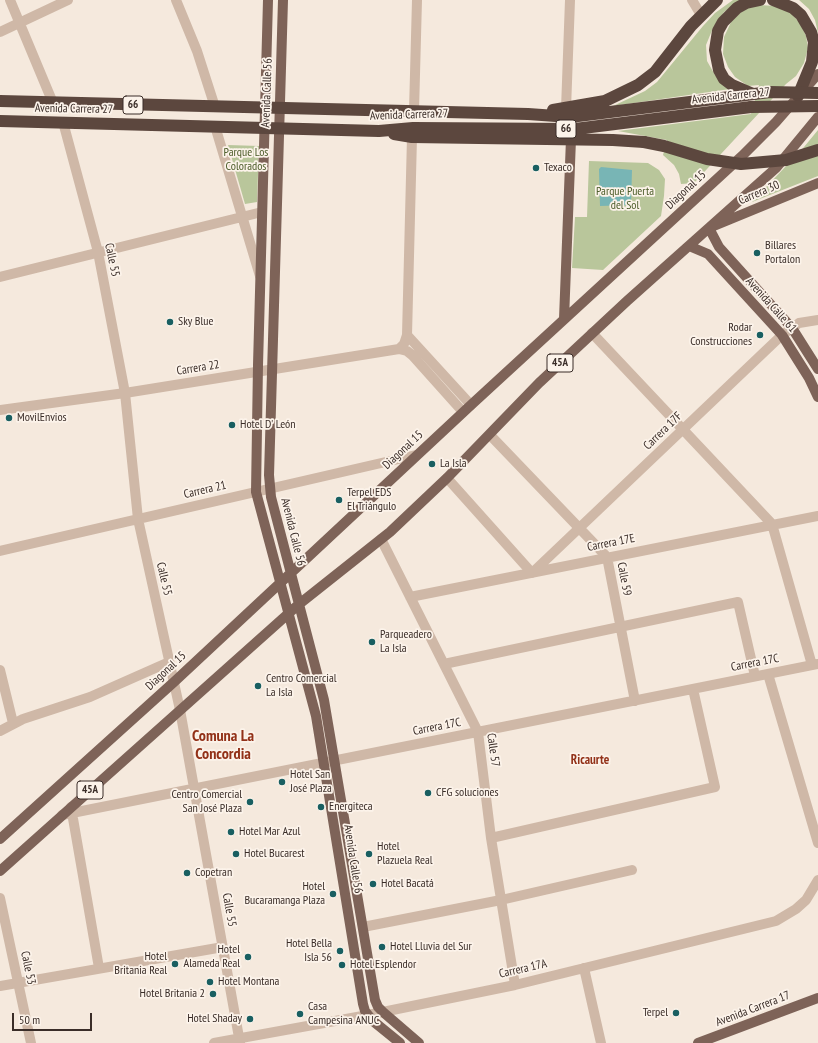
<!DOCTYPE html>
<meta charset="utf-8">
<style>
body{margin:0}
#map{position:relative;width:818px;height:1043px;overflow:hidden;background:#f5e9dd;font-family:"PT Sans Narrow",sans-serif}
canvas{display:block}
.scale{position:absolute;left:12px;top:1013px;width:80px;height:18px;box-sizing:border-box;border:2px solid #3a2d28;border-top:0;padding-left:5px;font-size:12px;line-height:14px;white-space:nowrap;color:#3a2d28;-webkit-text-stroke:3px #fcf3ea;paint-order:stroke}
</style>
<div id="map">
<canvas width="818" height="1043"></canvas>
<div class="scale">50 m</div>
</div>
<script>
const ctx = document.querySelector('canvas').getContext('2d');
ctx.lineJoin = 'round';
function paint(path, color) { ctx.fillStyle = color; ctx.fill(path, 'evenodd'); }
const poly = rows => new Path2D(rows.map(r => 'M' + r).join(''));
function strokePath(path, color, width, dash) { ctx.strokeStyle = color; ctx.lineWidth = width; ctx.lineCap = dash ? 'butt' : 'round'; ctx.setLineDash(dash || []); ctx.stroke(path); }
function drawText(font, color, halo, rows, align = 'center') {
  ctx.font = font + ' "PT Sans Narrow",sans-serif'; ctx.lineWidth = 3.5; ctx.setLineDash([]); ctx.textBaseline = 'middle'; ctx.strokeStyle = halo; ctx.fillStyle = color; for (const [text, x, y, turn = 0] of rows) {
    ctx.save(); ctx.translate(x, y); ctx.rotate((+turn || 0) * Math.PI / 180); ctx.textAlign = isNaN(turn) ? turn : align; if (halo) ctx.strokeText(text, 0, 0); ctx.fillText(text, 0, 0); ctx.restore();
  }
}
paint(poly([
 [733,0,740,0,724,12,713,28,706,45,707,61,715,75,730,89,613,106,645,91,657,82,703,26,715,13],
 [799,0,818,0,818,33,815,20,809,9],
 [759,5,776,6,790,12,800,23,806,36,808,48,804,63,796,76,786,84,694,183,681,184,679,174,674,165,663,155,667,140,618,131,751,114,759,85,748,86,735,77,728,67,723,54,724,37,732,20,745,9],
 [818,130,818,176,752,202,804,147],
 [228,145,259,146,257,202,245,204],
 [589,161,648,163,659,170,665,179,664,196,661,216,603,270,572,268,575,217,587,217]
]), '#b9c69b');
paint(poly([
 [601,167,632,170,631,205,600,206,599,169]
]), '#78b5b5');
strokePath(poly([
 [10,0,53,103],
 [176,0,197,51,215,107],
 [692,0,701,15],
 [0,32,68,0],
 [566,109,570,0],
 [414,111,417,0],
 [63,122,98,252,125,393,138,519,180,710,240,1043],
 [215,126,260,276],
 [0,277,262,212],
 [592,333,772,524,812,665],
 [407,335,471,405],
 [399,349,407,351,412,355,463,412],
 [0,410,125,393,399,349,404,344,407,335,412,137],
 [490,435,607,557,635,701],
 [447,478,532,573,782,335,799,323,818,320],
 [381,539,478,732,491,838,515,985],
 [0,551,416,455],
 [410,597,818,516],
 [444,664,738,602,755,676],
 [0,670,13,723],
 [768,674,818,843],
 [0,731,23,719,90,697,169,662],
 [71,807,99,968],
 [62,815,818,664],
 [491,838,715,787,693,689],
 [0,898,31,1043],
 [363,927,501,900,632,870],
 [584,968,601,1043],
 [0,986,223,947],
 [214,1043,368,1015,515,985,776,921,796,909,806,900,818,880]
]), '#cfb8a7', 10);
strokePath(poly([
 [268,0,258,365,256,492,316,716,363,1004,365,1011,373,1021,400,1043],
 [283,0,269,475,271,497,324,700,375,1000,378,1007,383,1012,419,1043],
 [818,183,709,228,719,247,792,328,818,369],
 [689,246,708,254,782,335,809,378,818,397],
 [564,319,571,139],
 [0,839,174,682,471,405,742,156,776,122,818,74],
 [0,871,298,605,390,532,447,478,539,383,627,301,776,168,818,117],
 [698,1043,818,998]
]), '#7e6358', 10);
strokePath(poly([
 [773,0,793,8,801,15,811,32,814,42,812,62,798,96],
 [753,94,732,85,724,79,719,70,715,50,718,31,723,22,737,8,746,3,760,0],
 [0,101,528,114,570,117,754,94],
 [553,110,605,101,638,85,655,72,691,26,717,0],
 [0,121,379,131,413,128,575,129,751,107],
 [394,134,412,137,613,140,644,142]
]), '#5c473e', 12);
strokePath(poly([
 [754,94,770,92,818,93],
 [751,107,818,106],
 [644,142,664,146,707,159,741,164,786,160,818,150]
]), '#5c473e', 12);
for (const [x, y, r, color] of [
 [536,168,4,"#195f61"],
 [757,253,4,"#195f61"],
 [170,322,4,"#195f61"],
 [760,335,4,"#195f61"],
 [9,418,4,"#195f61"],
 [232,425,4,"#195f61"],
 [432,464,4,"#195f61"],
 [339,500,4,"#195f61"],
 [372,642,4,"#195f61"],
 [258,686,4,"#195f61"],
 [282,782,4,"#195f61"],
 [428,793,4,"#195f61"],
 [250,802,4,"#195f61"],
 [321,807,4,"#195f61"],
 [231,832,4,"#195f61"],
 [236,854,4,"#195f61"],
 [369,854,4,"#195f61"],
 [187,873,4,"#195f61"],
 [373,884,4,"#195f61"],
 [333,894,4,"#195f61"],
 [382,947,4,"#195f61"],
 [340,951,4,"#195f61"],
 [248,957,4,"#195f61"],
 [175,964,4,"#195f61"],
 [342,965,4,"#195f61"],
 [210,982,4,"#195f61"],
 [213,994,4,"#195f61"],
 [676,1013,4,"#195f61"],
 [300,1014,4,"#195f61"],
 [250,1019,4,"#195f61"]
]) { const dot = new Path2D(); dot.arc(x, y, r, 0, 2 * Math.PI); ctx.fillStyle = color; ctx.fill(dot); strokePath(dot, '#fcf3ea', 1.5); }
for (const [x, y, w] of [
 [133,105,20],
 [566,129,20],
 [560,363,26],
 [90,790,26]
]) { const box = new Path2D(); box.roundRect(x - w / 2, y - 9, w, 18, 3); ctx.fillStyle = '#fcf3ea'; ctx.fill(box); strokePath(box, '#3a2d28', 1); }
drawText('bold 11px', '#3a2d28', null, [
 ["66",133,105],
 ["66",566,129],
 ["45A",560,363],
 ["45A",90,790]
]);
drawText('12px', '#3a2d28', '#fcf3ea', [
 ["Avenida Calle 56",267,93,-88],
 ["Avenida Carrera 27",731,96,-6],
 ["Avenida Carrera 27",74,109,1],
 ["Avenida Carrera 27",409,115,-2],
 ["Diagonal 15",686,190,-43],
 ["Carrera 30",759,193,-23],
 ["Calle 55",112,260,78],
 ["Avenida Calle 61",771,305,48],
 ["Carrera 22",198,368,-9],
 ["Carrera 17F",663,431,-44],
 ["Diagonal 15",403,450,-43],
 ["Carrera 21",205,490,-13],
 ["Avenida Calle 56",293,532,76],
 ["Carrera 17E",611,543,-11],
 ["Calle 55",164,579,77],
 ["Calle 59",624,579,79],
 ["Carrera 17C",755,663,-11],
 ["Diagonal 15",166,671,-43],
 ["Carrera 17C",437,727,-11],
 ["Calle 57",493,750,82],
 ["Avenida Calle 56",353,859,81],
 ["Calle 55",229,910,80],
 ["Calle 53",28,968,78],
 ["Carrera 17A",523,969,-13],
 ["Avenida Carrera 17",753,1009,-21]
]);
drawText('12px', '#4b5c29', '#fcf3ea', [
 ["Parque Los",246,153],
 ["Colorados",246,167],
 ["Parque Puerta",625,192],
 ["del Sol",625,206]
]);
drawText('12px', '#3a2d28', '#fcf3ea', [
 ["Texaco",544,168],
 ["Billares",765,246],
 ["Portalon",765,260],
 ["Sky Blue",178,322],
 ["Rodar",752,328,"right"],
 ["Construcciones",752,342,"right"],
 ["MovilEnvios",17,418],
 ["Hotel D' León",240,425],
 ["La Isla",440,464],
 ["Terpel EDS",347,493],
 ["El Triángulo",347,507],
 ["Parqueadero",380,635],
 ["La Isla",380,649],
 ["Centro Comercial",266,679],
 ["La Isla",266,693],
 ["Hotel San",290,775],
 ["José Plaza",290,789],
 ["CFG soluciones",436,793],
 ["Centro Comercial",242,795,"right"],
 ["San José Plaza",242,809,"right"],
 ["Energiteca",329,807],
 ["Hotel Mar Azul",239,832],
 ["Hotel",377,847],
 ["Plazuela Real",377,861],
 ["Hotel Bucarest",244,854],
 ["Copetran",195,873],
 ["Hotel Bacatá",381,884],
 ["Hotel",325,887,"right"],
 ["Bucaramanga Plaza",325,901,"right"],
 ["Hotel Bella",332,944,"right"],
 ["Isla 56",332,958,"right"],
 ["Hotel Lluvia del Sur",390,947],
 ["Hotel",240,950,"right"],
 ["Alameda Real",240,964,"right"],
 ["Hotel",167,957,"right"],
 ["Britania Real",167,971,"right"],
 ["Hotel Esplendor",350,965],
 ["Hotel Montana",218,982],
 ["Hotel Britania 2",205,994,"right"],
 ["Casa",308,1007],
 ["Campesina ANUC",308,1021],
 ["Terpel",668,1013,"right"],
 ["Hotel Shaday",242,1019,"right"]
], 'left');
drawText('bold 13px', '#923118', '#fcf3ea', [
 ["Ricaurte",590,760]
]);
drawText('bold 16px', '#923118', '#fcf3ea', [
 ["Comuna La",223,736],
 ["Concordia",223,754]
]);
</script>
